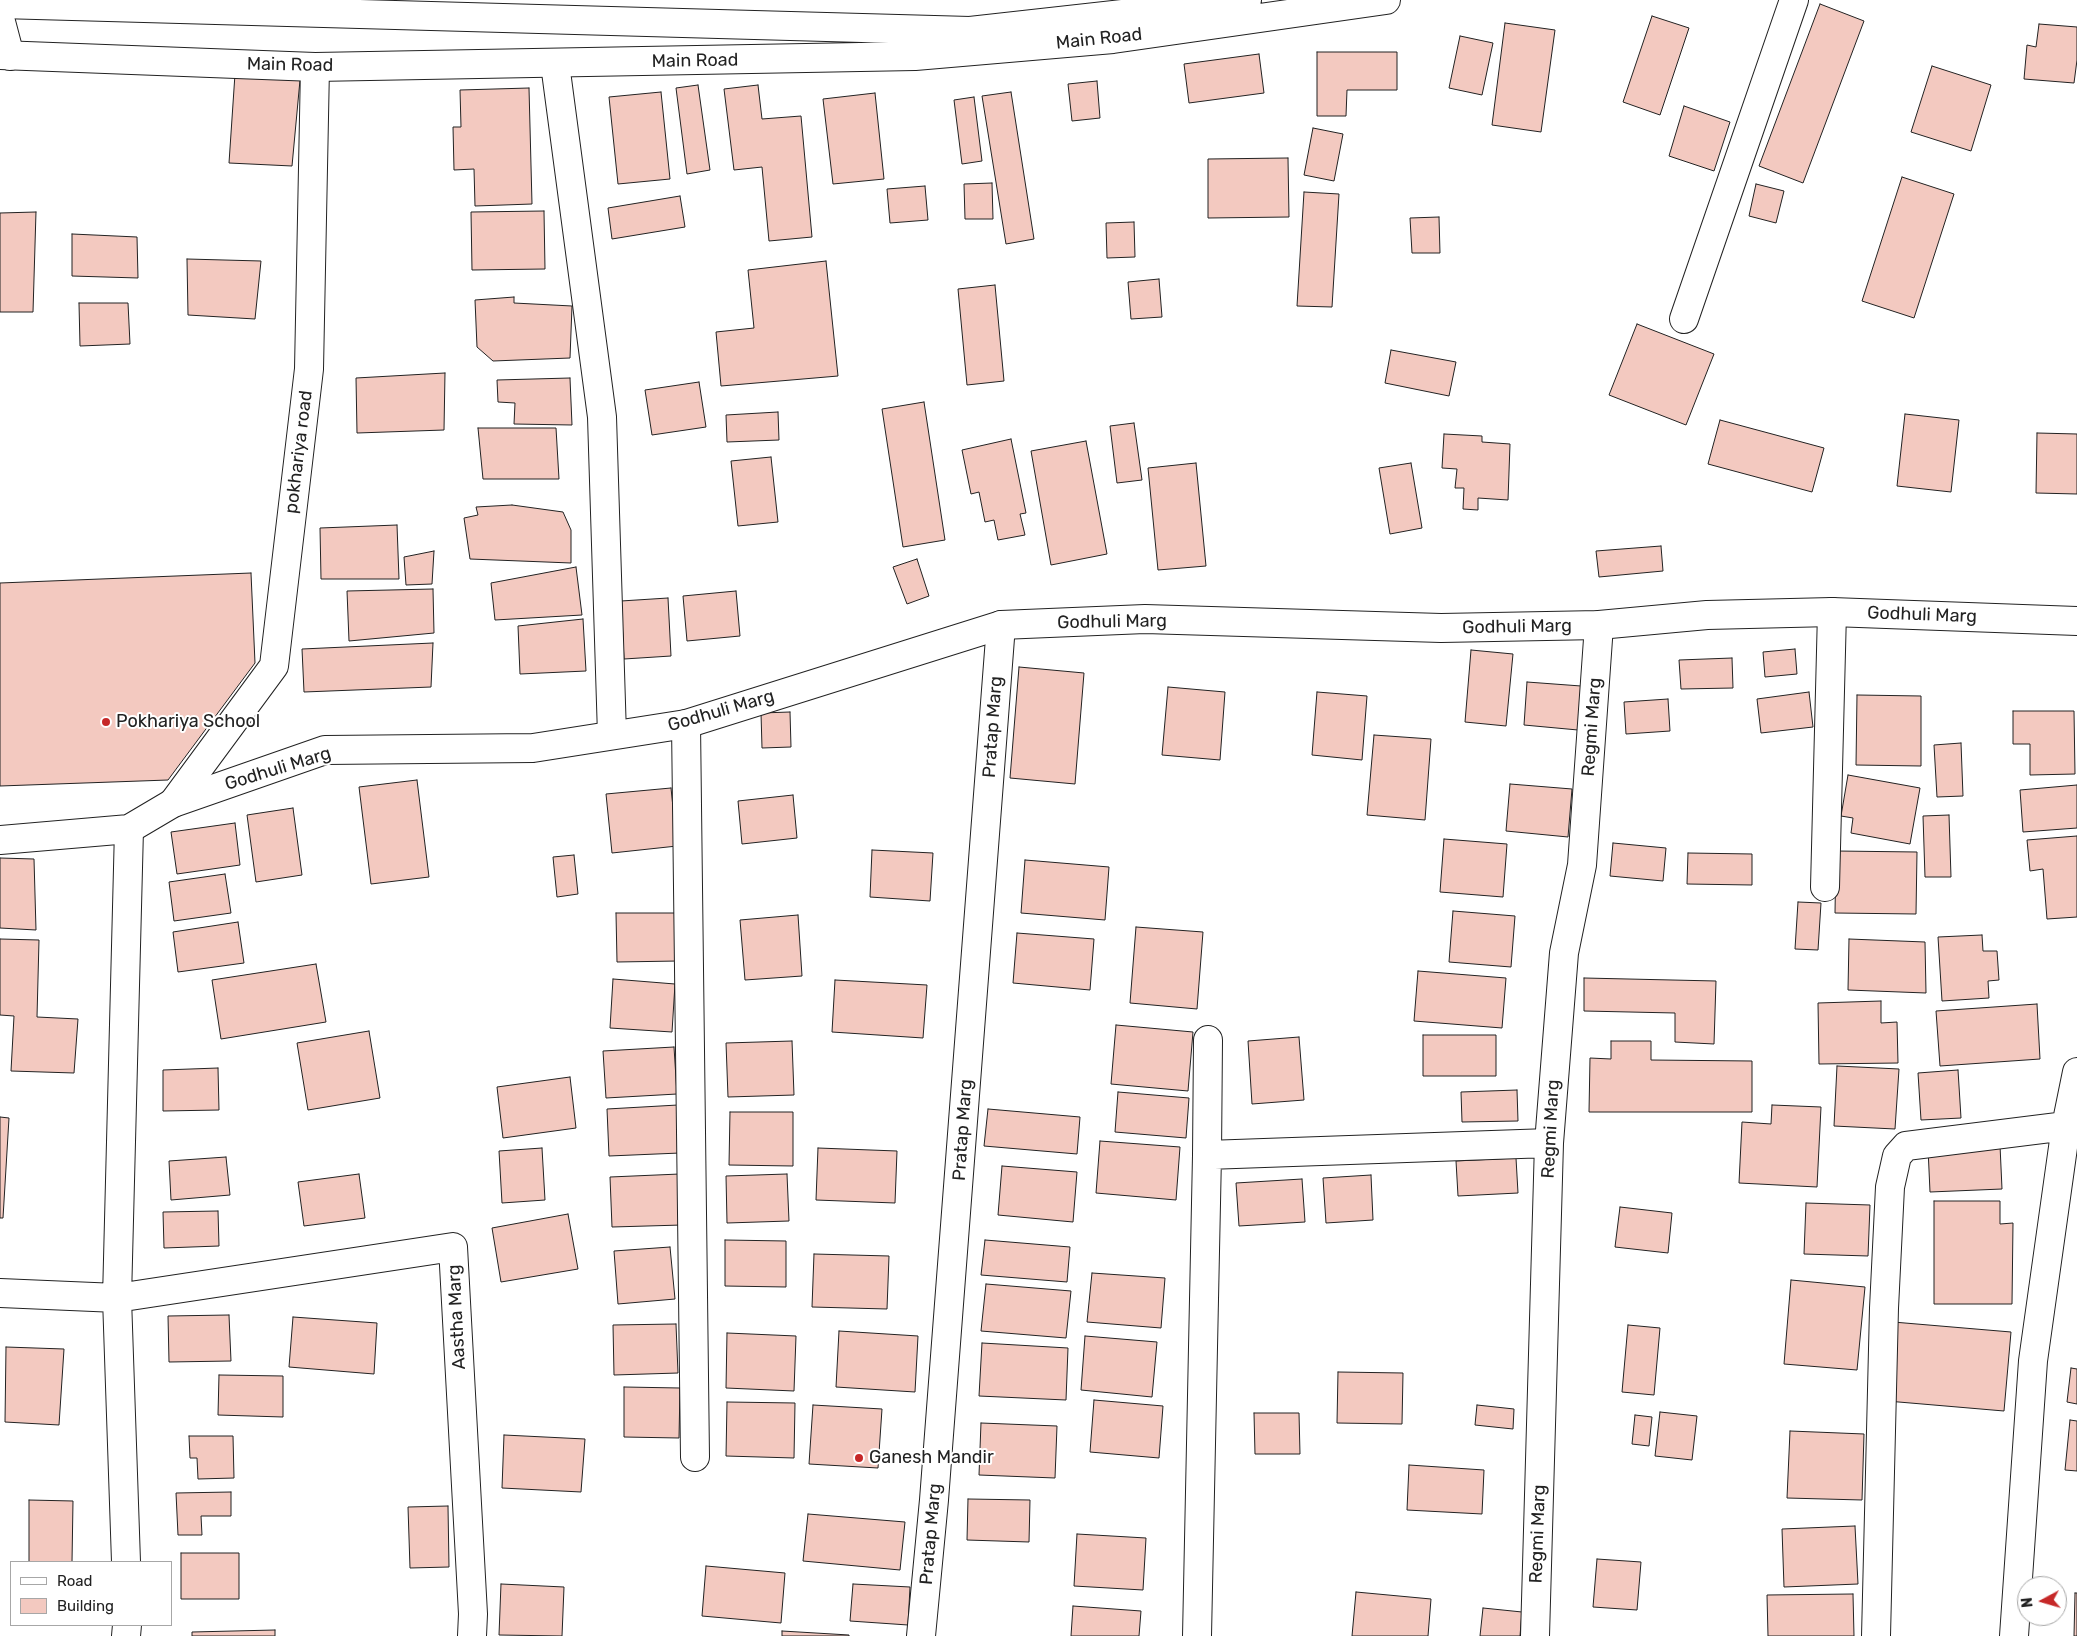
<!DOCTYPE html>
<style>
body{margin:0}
#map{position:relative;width:2077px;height:1636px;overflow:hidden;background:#fff;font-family:Rubik,sans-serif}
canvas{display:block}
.legend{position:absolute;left:10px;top:1561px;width:162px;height:65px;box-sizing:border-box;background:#fff;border:1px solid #a7a7a7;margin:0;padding:6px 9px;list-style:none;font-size:15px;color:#222}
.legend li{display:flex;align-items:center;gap:10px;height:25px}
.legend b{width:25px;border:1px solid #a7a7a7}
.north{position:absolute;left:2017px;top:1576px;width:50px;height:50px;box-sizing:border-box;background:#fff;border:1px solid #a7a7a7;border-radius:50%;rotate:264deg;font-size:14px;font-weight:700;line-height:20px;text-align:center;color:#222}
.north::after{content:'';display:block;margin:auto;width:18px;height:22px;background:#c62828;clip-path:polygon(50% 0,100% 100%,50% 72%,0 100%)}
</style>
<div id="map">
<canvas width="2077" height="1636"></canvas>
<ul class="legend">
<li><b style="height:6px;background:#fff"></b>Road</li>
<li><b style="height:14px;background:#f3c9c0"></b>Building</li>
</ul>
<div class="north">N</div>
</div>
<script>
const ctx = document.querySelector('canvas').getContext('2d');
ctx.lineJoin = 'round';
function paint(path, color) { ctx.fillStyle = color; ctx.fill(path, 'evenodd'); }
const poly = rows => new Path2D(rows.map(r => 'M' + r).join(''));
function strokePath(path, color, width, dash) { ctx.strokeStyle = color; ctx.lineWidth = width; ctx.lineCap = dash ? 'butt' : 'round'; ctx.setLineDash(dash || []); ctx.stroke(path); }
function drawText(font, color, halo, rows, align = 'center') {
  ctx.font = font + ' Rubik,sans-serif'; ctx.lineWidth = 4; ctx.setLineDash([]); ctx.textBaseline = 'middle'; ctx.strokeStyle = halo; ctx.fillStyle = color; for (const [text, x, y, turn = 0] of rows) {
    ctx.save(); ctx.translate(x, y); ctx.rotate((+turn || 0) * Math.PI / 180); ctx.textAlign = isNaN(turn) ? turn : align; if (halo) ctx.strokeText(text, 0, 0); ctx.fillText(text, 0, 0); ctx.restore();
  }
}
const building = poly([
 [1820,4,1864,21,1803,183,1759,166,1820,4],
 [1652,16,1689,28,1660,115,1623,102,1652,16],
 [1505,23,1555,30,1541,132,1492,125,1505,23],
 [2039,24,2077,27,2077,60,2074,83,2024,79,2027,45,2036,47,2039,24],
 [1460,36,1493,43,1482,95,1449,88,1460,36],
 [1317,52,1397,52,1397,90,1347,90,1346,116,1317,116,1317,52],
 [1259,54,1264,93,1189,103,1184,64,1259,54],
 [1932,66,1991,85,1971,151,1911,132,1932,66],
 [235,74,300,80,292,166,229,163,235,74],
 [1097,81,1100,118,1072,121,1068,84,1097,81],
 [698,85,710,170,687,174,676,88,698,85],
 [758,85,762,119,801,116,812,237,769,241,762,167,734,170,724,89,758,85],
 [529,88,532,204,475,206,474,169,454,170,453,127,461,127,460,90,529,88],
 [661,92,670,179,618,184,609,97,661,92],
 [1011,92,1034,239,1006,244,982,96,1011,92],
 [875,93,884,179,833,184,823,99,875,93],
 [974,97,982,161,962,164,954,100,974,97],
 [1684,106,1730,122,1714,171,1669,156,1684,106],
 [1313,128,1343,134,1334,181,1304,175,1313,128],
 [1288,158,1289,217,1208,218,1208,159,1288,158],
 [1902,177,1954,194,1914,318,1862,301,1902,177],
 [992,183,993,219,965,219,964,184,992,183],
 [1756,184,1784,191,1776,223,1749,216,1756,184],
 [925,186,928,220,890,223,887,189,925,186],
 [1304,192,1339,194,1332,307,1297,306,1304,192],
 [680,196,685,227,612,239,608,208,680,196],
 [544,211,545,269,472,270,471,212,544,211],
 [36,212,33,312,0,312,0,213,36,212],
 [1439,217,1440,253,1412,253,1410,218,1439,217],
 [1134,222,1135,257,1107,258,1106,223,1134,222],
 [72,234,137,237,138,278,72,276,72,234],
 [187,259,261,261,255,319,188,315,187,259],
 [826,261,838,376,721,386,716,332,754,328,748,270,826,261],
 [1159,279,1162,317,1131,319,1128,282,1159,279],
 [995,285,1004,381,967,385,958,289,995,285],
 [514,297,514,303,572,306,570,358,493,361,477,347,475,300,514,297],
 [79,303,128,303,130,344,80,346,79,303],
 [1637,324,1714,354,1686,425,1609,395,1637,324],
 [1391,350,1456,362,1449,396,1385,383,1391,350],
 [445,373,444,430,357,433,356,378,445,373],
 [570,378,572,425,514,424,515,403,498,402,497,380,570,378],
 [699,382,706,427,652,435,645,390,699,382],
 [924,402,945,540,903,547,882,409,924,402],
 [778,412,779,440,727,442,726,415,778,412],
 [1905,414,1959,420,1951,492,1897,486,1905,414],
 [1720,420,1824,448,1812,492,1708,464,1720,420],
 [1134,423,1142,480,1117,483,1110,426,1134,423],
 [478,428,556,428,559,479,483,479,478,428],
 [2037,433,2077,434,2077,494,2036,493,2037,433],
 [1444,434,1482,436,1482,442,1510,444,1508,500,1478,498,1478,510,1463,509,1464,488,1455,488,1457,469,1442,468,1444,434],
 [1011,439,1026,513,1020,514,1025,535,998,540,994,520,985,522,979,492,971,494,962,450,1011,439],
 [1086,441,1107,554,1051,565,1031,451,1086,441],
 [771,457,778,522,738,526,731,461,771,457],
 [1196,463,1206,566,1158,570,1148,468,1196,463],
 [1411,463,1422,528,1390,534,1379,468,1411,463],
 [512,505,563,512,571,530,571,563,470,559,464,518,478,515,476,507,512,505],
 [397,525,399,579,321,579,320,528,397,525],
 [1661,546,1663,571,1599,577,1596,551,1661,546],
 [434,551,432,584,406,585,404,557,434,551],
 [917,559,929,596,907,604,893,567,917,559],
 [576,567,582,615,495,620,491,583,576,567],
 [251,573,255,663,168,780,0,786,0,583,251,573],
 [433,589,434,633,349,641,347,591,433,589],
 [736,591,740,636,687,641,683,596,736,591],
 [668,598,671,656,624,659,621,601,668,598],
 [583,619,586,671,520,674,518,626,583,619],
 [433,643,431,687,304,692,302,649,433,643],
 [1795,649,1797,674,1765,677,1763,652,1795,649],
 [1471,650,1513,654,1506,726,1465,722,1471,650],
 [1732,658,1733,688,1681,689,1679,660,1732,658],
 [1019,667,1084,673,1075,784,1010,778,1019,667],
 [1527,682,1581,686,1578,730,1524,725,1527,682],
 [1168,687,1225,692,1220,760,1162,755,1168,687],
 [1317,692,1367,696,1362,760,1312,755,1317,692],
 [1809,692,1813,727,1761,733,1757,699,1809,692],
 [1857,695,1921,696,1921,766,1856,765,1857,695],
 [1668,699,1670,731,1626,734,1624,702,1668,699],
 [2013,711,2074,711,2075,774,2030,775,2030,744,2013,744,2013,711],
 [790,712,791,747,762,748,761,713,790,712],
 [1374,735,1431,739,1425,820,1367,815,1374,735],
 [1961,743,1963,796,1937,797,1934,745,1961,743],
 [1848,775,1920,788,1910,844,1851,833,1853,818,1841,816,1848,775],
 [417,780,429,877,371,884,359,787,417,780],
 [1510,784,1572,789,1568,837,1506,831,1510,784],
 [2077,785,2077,828,2023,832,2020,790,2077,785],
 [671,788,677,846,612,853,606,794,671,788],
 [793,795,797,838,742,844,738,801,793,795],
 [293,808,302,875,256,882,247,815,293,808],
 [1949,815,1951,877,1925,877,1923,816,1949,815],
 [235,823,240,865,177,874,171,832,235,823],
 [2077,836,2077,917,2047,919,2043,869,2030,871,2027,840,2077,836],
 [1444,839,1507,844,1503,897,1440,892,1444,839],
 [1613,843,1666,848,1663,881,1610,876,1613,843],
 [872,850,933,853,930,901,870,897,872,850],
 [1836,851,1917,852,1916,914,1835,913,1836,851],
 [1688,853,1752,854,1752,885,1687,884,1688,853],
 [574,855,578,894,557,897,553,857,574,855],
 [0,858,34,859,36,930,0,928,0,858],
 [1025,860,1109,867,1105,920,1021,913,1025,860],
 [225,874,231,913,174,921,169,882,225,874],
 [1798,902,1821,903,1818,950,1795,949,1798,902],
 [1453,911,1515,916,1511,967,1449,962,1453,911],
 [616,913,677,913,678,961,617,962,616,913],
 [798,915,802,976,745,980,740,920,798,915],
 [238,922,244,963,178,972,173,932,238,922],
 [1136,927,1203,932,1197,1009,1130,1003,1136,927],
 [1017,933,1094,939,1090,990,1013,983,1017,933],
 [1982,935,1983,951,1997,951,1999,980,1988,981,1989,998,1942,1001,1938,937,1982,935],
 [0,939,39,940,37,1017,78,1019,74,1073,11,1071,14,1016,0,1015,0,939],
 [1849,939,1925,942,1926,993,1848,990,1849,939],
 [316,964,326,1022,221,1039,212,980,316,964],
 [1418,971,1506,978,1502,1028,1414,1021,1418,971],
 [1584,978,1716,981,1714,1044,1675,1042,1675,1013,1584,1011,1584,978],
 [613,979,675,984,672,1032,610,1028,613,979],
 [835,980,927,985,923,1038,832,1032,835,980],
 [1881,1001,1881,1023,1897,1022,1898,1063,1819,1064,1818,1003,1881,1001],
 [2037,1004,2040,1059,1940,1066,1936,1011,2037,1004],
 [1116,1025,1193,1032,1188,1091,1111,1084,1116,1025],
 [369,1031,380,1098,308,1110,297,1043,369,1031],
 [1423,1035,1496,1035,1496,1076,1423,1076,1423,1035],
 [1299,1037,1304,1100,1252,1104,1248,1041,1299,1037],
 [792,1041,794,1095,728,1097,726,1043,792,1041],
 [1611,1041,1651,1041,1651,1060,1752,1061,1752,1112,1589,1112,1590,1058,1611,1059,1611,1041],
 [674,1047,677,1094,606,1098,603,1051,674,1047],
 [1837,1066,1899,1069,1895,1129,1834,1126,1837,1066],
 [218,1068,219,1110,163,1111,163,1070,218,1068],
 [1958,1070,1961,1118,1921,1120,1918,1073,1958,1070],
 [570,1077,576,1128,503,1138,497,1087,570,1077],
 [1517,1090,1518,1121,1462,1122,1461,1092,1517,1090],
 [1118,1092,1189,1098,1186,1138,1115,1132,1118,1092],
 [678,1105,680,1153,609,1156,607,1109,678,1105],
 [1772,1105,1821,1107,1817,1187,1739,1183,1742,1122,1771,1124,1772,1105],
 [988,1109,1080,1117,1077,1154,984,1146,988,1109],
 [730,1112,793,1112,793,1166,729,1165,730,1112],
 [0,1117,9,1118,3,1218,0,1218,0,1117],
 [1100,1141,1180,1147,1176,1200,1096,1193,1100,1141],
 [2000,1145,2002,1189,1930,1192,1928,1148,2000,1145],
 [542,1148,545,1200,502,1203,499,1151,542,1148],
 [818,1148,897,1151,895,1203,816,1200,818,1148],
 [226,1157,230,1195,171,1200,169,1161,226,1157],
 [1516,1158,1518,1193,1458,1196,1456,1161,1516,1158],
 [1002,1166,1077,1172,1073,1222,998,1215,1002,1166],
 [359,1174,365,1218,304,1226,298,1182,359,1174],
 [680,1174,682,1225,612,1227,610,1177,680,1174],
 [787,1174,789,1221,727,1223,726,1176,787,1174],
 [1371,1175,1373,1220,1326,1223,1323,1178,1371,1175],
 [1302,1179,1305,1222,1239,1226,1236,1183,1302,1179],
 [1934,1201,2000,1201,2000,1224,2013,1223,2012,1304,1934,1304,1934,1201],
 [1806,1203,1870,1205,1868,1256,1804,1254,1806,1203],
 [1620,1207,1672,1213,1668,1253,1615,1247,1620,1207],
 [218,1211,219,1246,164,1248,163,1212,218,1211],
 [568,1214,578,1269,501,1282,492,1228,568,1214],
 [725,1240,786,1241,786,1287,725,1286,725,1240],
 [985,1240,1070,1247,1067,1282,981,1275,985,1240],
 [670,1247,675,1299,618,1304,614,1251,670,1247],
 [814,1254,889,1256,887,1309,812,1307,814,1254],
 [1092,1273,1165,1278,1161,1328,1087,1322,1092,1273],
 [1791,1280,1865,1287,1857,1370,1784,1364,1791,1280],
 [986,1284,1071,1291,1066,1338,981,1331,986,1284],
 [229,1315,231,1361,169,1362,168,1316,229,1315],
 [293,1317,377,1323,374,1374,289,1367,293,1317],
 [1893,1322,2011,1332,2004,1411,1887,1401,1893,1322],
 [676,1324,678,1373,614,1375,613,1325,676,1324],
 [1628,1325,1660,1328,1654,1395,1622,1392,1628,1325],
 [839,1331,918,1336,915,1392,836,1387,839,1331],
 [727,1333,796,1336,794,1391,726,1388,727,1333],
 [1085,1336,1157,1342,1152,1397,1081,1390,1085,1336],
 [982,1343,1068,1348,1066,1400,979,1396,982,1343],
 [6,1347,64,1349,59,1425,5,1422,6,1347],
 [2071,1368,2077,1369,2077,1404,2067,1402,2071,1368],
 [1338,1372,1403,1373,1402,1424,1337,1423,1338,1372],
 [219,1375,283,1376,283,1417,218,1415,219,1375],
 [624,1387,680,1388,679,1438,624,1437,624,1387],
 [1094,1400,1163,1406,1159,1458,1090,1452,1094,1400],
 [727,1402,795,1403,794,1458,726,1456,727,1402],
 [813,1405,882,1409,878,1468,809,1464,813,1405],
 [1477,1405,1514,1409,1513,1429,1475,1425,1477,1405],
 [1660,1412,1697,1416,1692,1460,1655,1456,1660,1412],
 [1254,1413,1299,1413,1300,1454,1255,1454,1254,1413],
 [1635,1415,1652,1417,1649,1446,1632,1444,1635,1415],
 [2070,1420,2077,1421,2077,1471,2065,1470,2070,1420],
 [981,1423,1057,1426,1055,1478,979,1475,981,1423],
 [1790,1431,1864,1434,1862,1500,1787,1498,1790,1431],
 [504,1435,585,1439,581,1492,502,1488,504,1435],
 [189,1436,233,1436,234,1478,198,1479,197,1458,190,1458,189,1436],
 [1409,1465,1484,1470,1482,1514,1407,1510,1409,1465],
 [231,1492,231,1516,201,1516,202,1535,178,1535,176,1493,231,1492],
 [968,1499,1030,1500,1029,1542,967,1540,968,1499],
 [29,1500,73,1501,72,1562,29,1562,29,1500],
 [448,1506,449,1567,410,1568,408,1507,448,1506],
 [808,1514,905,1522,900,1570,803,1561,808,1514],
 [1855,1526,1858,1584,1784,1587,1782,1529,1855,1526],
 [1077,1534,1146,1538,1143,1590,1074,1586,1077,1534],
 [181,1553,239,1553,239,1599,181,1599,181,1553],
 [1597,1559,1641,1562,1637,1610,1593,1607,1597,1559],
 [706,1566,785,1573,781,1623,702,1616,706,1566],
 [501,1584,564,1587,562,1636,499,1635,501,1584],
 [853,1584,910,1587,908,1625,850,1621,853,1584],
 [1356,1592,1431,1599,1428,1636,1352,1636,1356,1592],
 [2075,1593,2077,1593,2077,1636,2074,1636,2075,1593],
 [1853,1594,1854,1636,1768,1636,1767,1595,1853,1594],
 [1073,1606,1141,1611,1139,1636,1071,1636,1073,1606],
 [1483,1608,1522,1612,1520,1636,1480,1636,1483,1608],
 [275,1630,275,1636,192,1636,192,1632,275,1630],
 [782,1631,849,1635,849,1636,782,1636,782,1631]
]);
paint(building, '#f3c9c0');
strokePath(building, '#222', 1);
const street = poly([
 [0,18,10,56],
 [555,64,602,417,612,735],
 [1684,319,1794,0],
 [686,724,695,1457],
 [173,803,274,666,309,369,315,67],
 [1825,887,1832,612],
 [1207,1155,1208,1040],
 [0,1293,117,1298,453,1247,473,1614,472,1636],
 [126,1562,117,1298,129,829],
 [126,1636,127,1625],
 [921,1636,934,1500,1001,625],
 [1197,1636,1207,1155,1549,1143],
 [1535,1636,1549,1143,1564,953,1582,865,1599,625],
 [1876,1636,1884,1308,1890,1187,1897,1156,1906,1146,2066,1126],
 [2014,1636,2033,1361,2066,1126,2077,1072]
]);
const secondary = poly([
 [0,840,129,829,173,803,325,750,533,748,686,724,1001,625,1145,619,1441,628,1599,625,1707,615,1832,612,2077,621]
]);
const primary = poly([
 [0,4,970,31,1247,0],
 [0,55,315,67,915,56,1113,39,1386,0]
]);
strokePath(street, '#222', 30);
strokePath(secondary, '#222', 30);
strokePath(primary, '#222', 30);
strokePath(street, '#fff', 28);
strokePath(secondary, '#fff', 28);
strokePath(primary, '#fff', 28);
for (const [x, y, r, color] of [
 [106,722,5,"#c62828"],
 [859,1458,5,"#c62828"]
]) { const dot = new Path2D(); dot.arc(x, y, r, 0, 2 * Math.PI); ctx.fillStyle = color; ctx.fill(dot); strokePath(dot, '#fff', 2); }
drawText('18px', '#222', '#fff', [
 ["Main Road",1099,39,-6],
 ["Main Road",695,61,-1],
 ["Main Road",290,65,1],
 ["pokhariya road",299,452,-83],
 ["Godhuli Marg",1922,615,2],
 ["Godhuli Marg",1112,622,-1],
 ["Godhuli Marg",1517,627,-1],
 ["Godhuli Marg",721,711,-16],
 ["Pratap Marg",993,727,-86],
 ["Regmi Marg",1592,727,-86],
 ["Godhuli Marg",278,769,-17],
 ["Regmi Marg",1551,1129,-87],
 ["Pratap Marg",963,1130,-86],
 ["Aastha Marg",457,1317,-93],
 ["Pratap Marg",931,1534,-85],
 ["Regmi Marg",1538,1534,-88]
]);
drawText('18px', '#222', '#fff', [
 ["Pokhariya School",116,722],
 ["Ganesh Mandir",869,1458]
], 'left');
</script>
